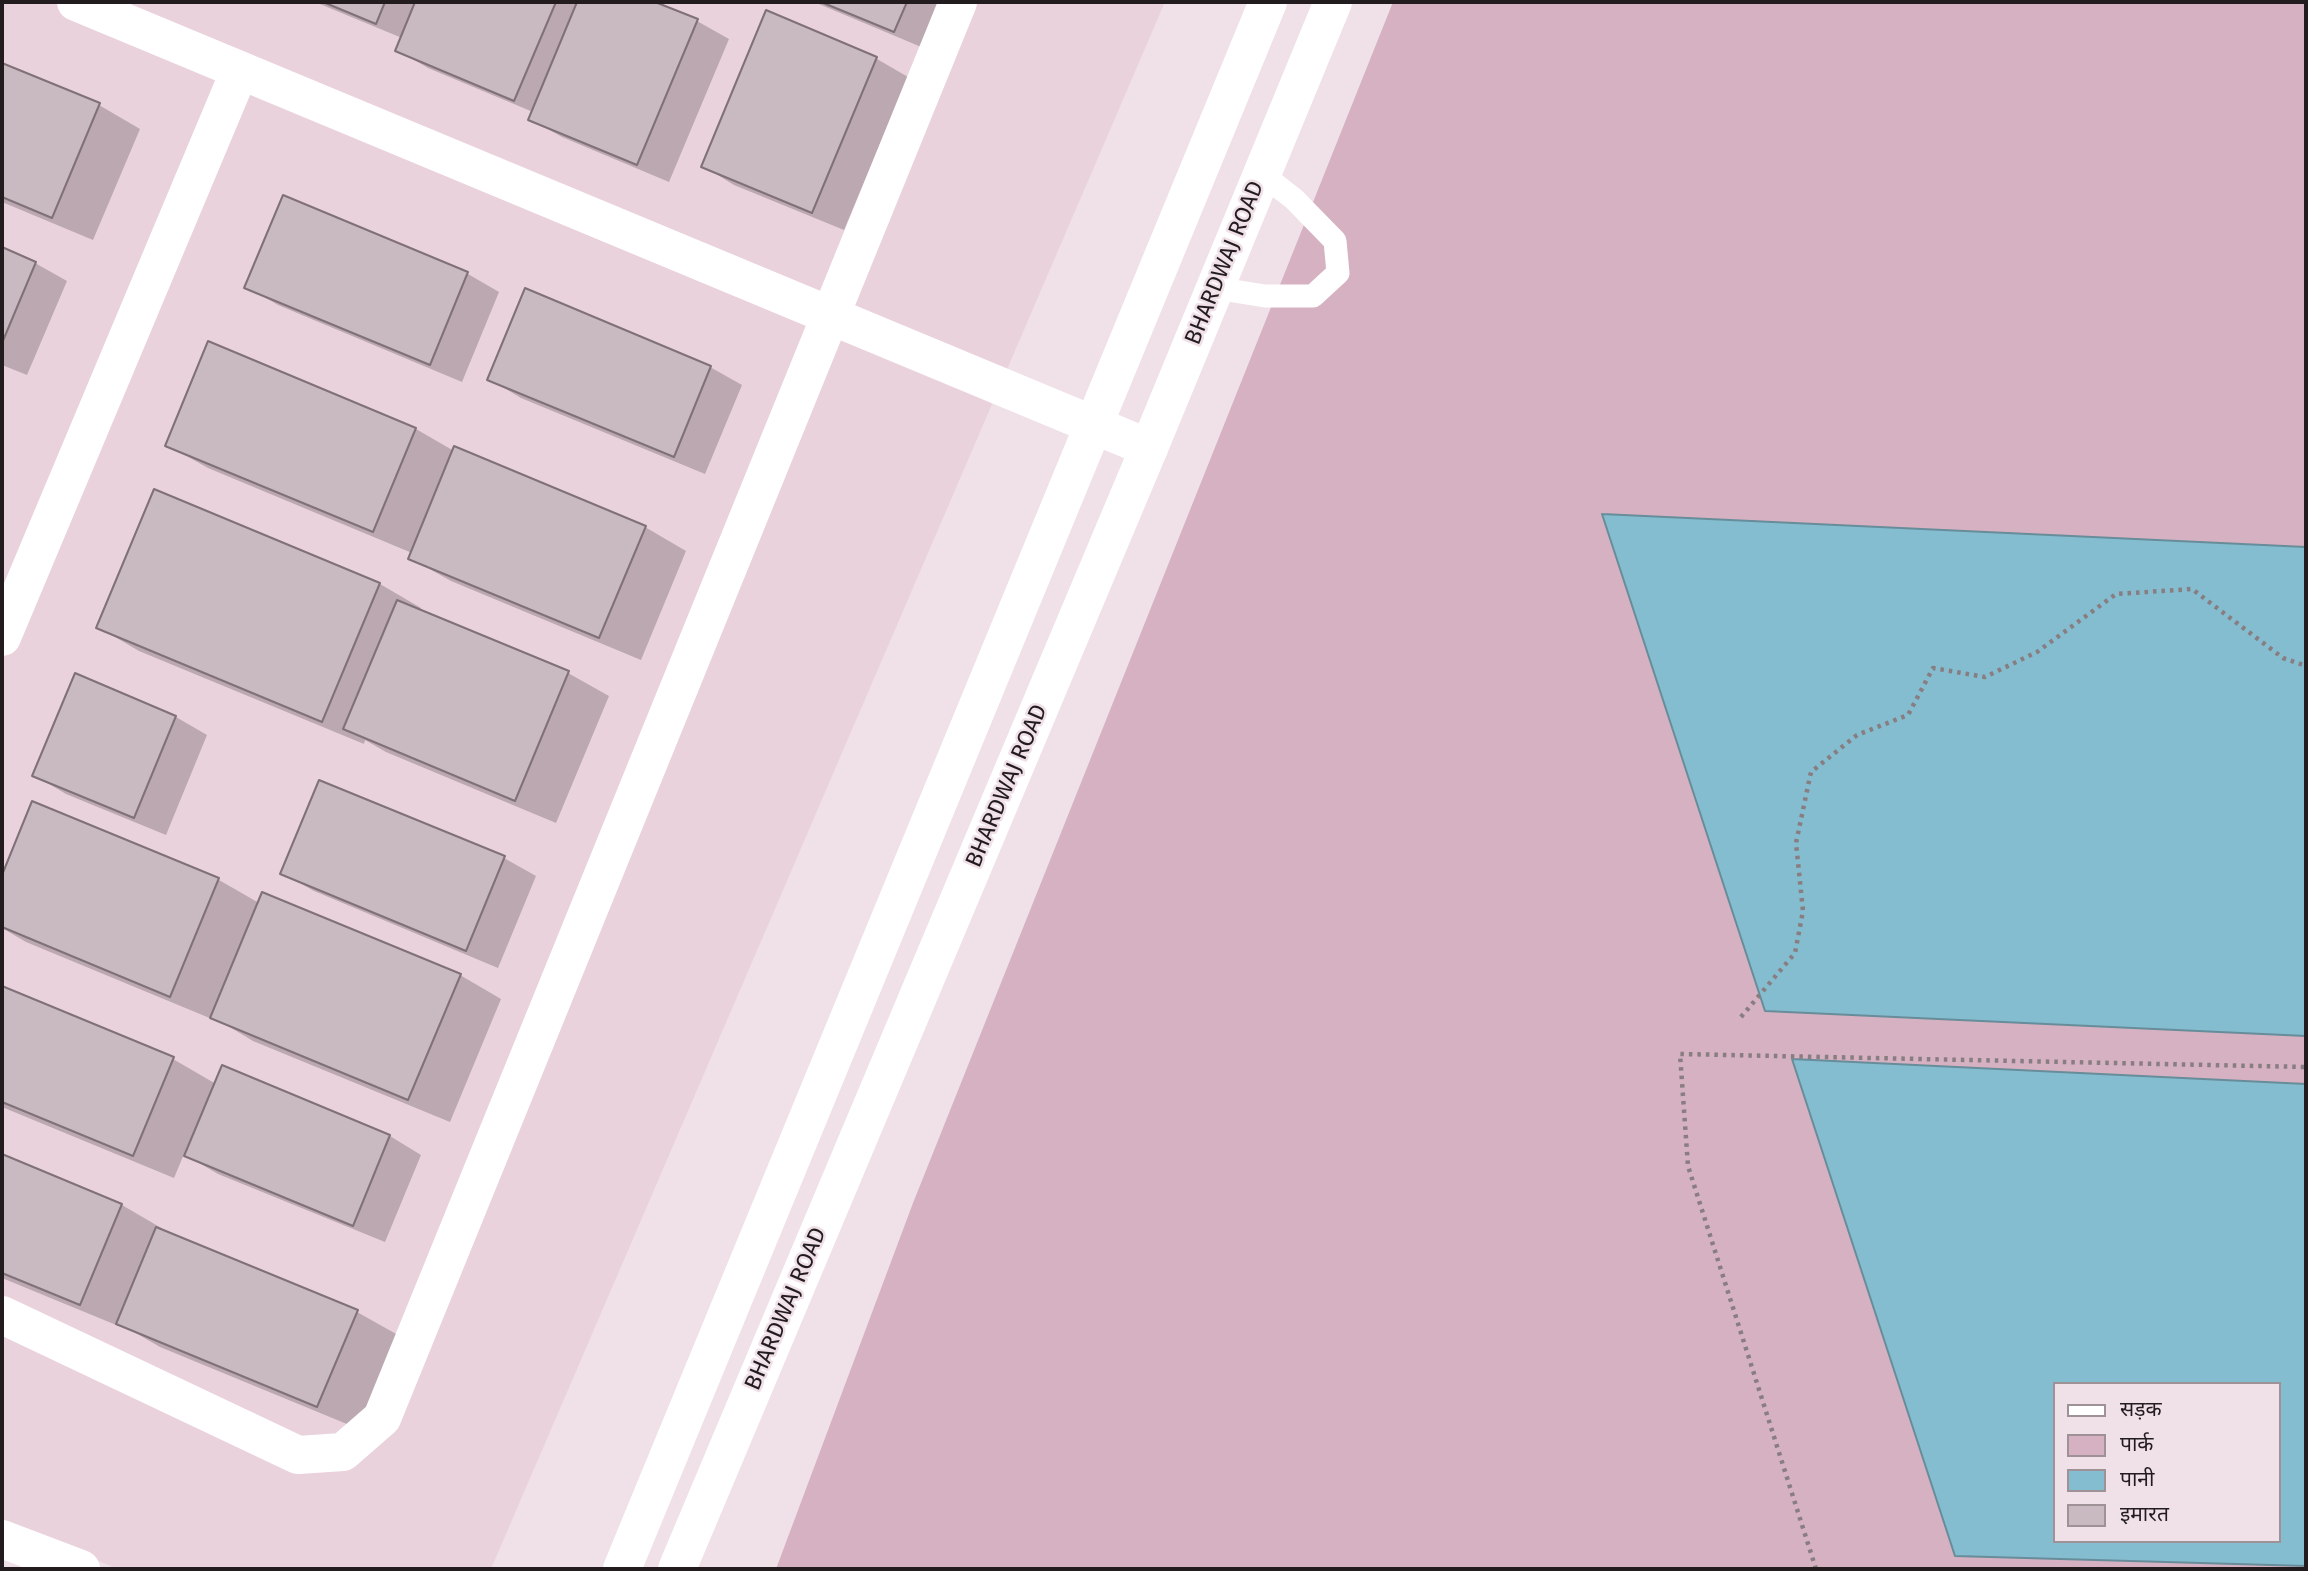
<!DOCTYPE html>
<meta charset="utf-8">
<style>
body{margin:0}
#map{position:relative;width:2308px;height:1571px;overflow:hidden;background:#f0e0e7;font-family:"Fira Sans","Noto Sans Devanagari",sans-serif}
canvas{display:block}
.frame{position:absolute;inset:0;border:4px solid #221c1e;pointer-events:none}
.legend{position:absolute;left:2053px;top:1382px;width:228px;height:161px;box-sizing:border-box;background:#f0e0e7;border:2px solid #9e9297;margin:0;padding:9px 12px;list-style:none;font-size:21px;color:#221c1e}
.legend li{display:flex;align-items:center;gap:14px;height:35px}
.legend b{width:35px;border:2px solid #9e9297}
</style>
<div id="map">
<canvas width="2308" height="1571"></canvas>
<div class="frame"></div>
<ul class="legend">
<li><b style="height:9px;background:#fff"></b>सड़क</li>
<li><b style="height:19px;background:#d6b1c2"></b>पार्क</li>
<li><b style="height:19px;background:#84bdcf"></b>पानी</li>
<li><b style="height:19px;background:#c9b9c1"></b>इमारत</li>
</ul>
</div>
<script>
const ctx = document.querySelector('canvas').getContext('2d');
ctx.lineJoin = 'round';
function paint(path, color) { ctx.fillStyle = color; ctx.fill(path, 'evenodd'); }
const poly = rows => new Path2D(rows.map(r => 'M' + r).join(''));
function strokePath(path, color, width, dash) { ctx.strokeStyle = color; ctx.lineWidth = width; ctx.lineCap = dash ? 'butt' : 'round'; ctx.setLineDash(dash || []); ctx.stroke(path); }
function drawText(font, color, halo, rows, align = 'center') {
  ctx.font = font + ' "Fira Sans",sans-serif'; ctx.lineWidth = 5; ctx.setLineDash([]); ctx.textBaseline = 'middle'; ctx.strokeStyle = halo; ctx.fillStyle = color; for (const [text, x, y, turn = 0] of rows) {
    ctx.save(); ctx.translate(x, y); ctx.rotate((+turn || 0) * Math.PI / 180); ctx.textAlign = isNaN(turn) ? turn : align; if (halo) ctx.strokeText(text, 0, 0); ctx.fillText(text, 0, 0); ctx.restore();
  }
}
paint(poly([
 [2,2,1165,2,491,1569,118,1569,2,1522]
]), '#ead2dd');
paint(poly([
 [1393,2,2306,2,2306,1569,776,1569,913,1203],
 [2054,1384,2278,1384,2278,1541,2054,1541]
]), '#d6b1c2');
const water = poly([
 [1602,514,2306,547,2306,1036,1765,1011,1602,514],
 [1792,1059,2306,1084,2306,1566,1955,1556,1792,1059],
 [2054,1384,2278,1384,2278,1541,2054,1541,2054,1384]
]);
paint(water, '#84bdcf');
strokePath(water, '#678d9a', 2);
paint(poly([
 [315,2,651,2,697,21,729,39,669,182,562,137,530,119,533,112,428,68,397,50,402,38],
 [814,2,946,2,926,49],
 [767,13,877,59,908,77,844,230,734,185,703,166],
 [2,64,99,105,140,129,93,240,2,202],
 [284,197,468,274,499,292,462,382,278,305,247,287],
 [2,249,35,263,67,281,27,375,2,365],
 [209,343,416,429,454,451,645,527,686,551,641,660,451,581,410,558,412,553,208,468,167,445],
 [710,367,742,385,705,474,521,398,489,379],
 [155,491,380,584,421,608,419,611,568,673,609,696,556,823,386,752,365,740,364,744,139,651,98,627],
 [76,676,176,717,207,735,166,835,66,794,34,775],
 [320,782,504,858,536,876,498,968,314,891,282,873],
 [33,803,219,880,259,903,460,975,501,999,450,1122,253,1041,213,1017,212,1019,26,942,2,928,2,879],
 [2,988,173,1059,216,1084,223,1068,390,1136,421,1155,385,1242,218,1174,184,1154,174,1178,2,1107],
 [2,1155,122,1205,163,1229,162,1231,357,1312,398,1335,359,1429,160,1347,122,1325,121,1327,2,1278]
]), '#0003');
const building = poly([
 [323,2,385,2,376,24,323,2],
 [415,2,556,2,514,101,395,51,415,2],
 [577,2,655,2,698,19,637,165,528,120,577,2],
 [821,2,907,2,894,32,821,2],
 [766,10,877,57,812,213,701,167,766,10],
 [2,63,100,103,52,218,2,197,2,63],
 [283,195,468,272,430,365,244,288,283,195],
 [2,247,36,262,2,343,2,247],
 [525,288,711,366,674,457,487,380,525,288],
 [208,341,416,428,373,532,165,446,208,341],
 [454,446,646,526,599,638,408,559,454,446],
 [154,489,380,583,322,722,96,628,154,489],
 [397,600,569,671,515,801,343,729,397,600],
 [75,673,176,716,134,818,32,776,75,673],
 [319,780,505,856,466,951,280,874,319,780],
 [32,801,219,878,170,997,2,927,2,875,32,801],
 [262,892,461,974,408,1100,210,1018,262,892],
 [2,986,174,1057,133,1156,2,1102,2,986],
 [222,1065,390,1135,353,1226,184,1156,222,1065],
 [2,1154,122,1204,80,1305,2,1273,2,1154],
 [156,1227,358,1310,317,1407,116,1324,156,1227]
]);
paint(building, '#c9b9c1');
strokePath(building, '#7f7177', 2);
strokePath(poly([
 [1741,1017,1795,953,1803,911,1796,843,1811,772,1857,735,1908,715,1933,668,1985,677,2037,652,2116,594,2192,589,2283,658,2306,666],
 [1816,1569,1688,1166,1680,1054,2306,1067]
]), '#887d81', 4.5, [3.5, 5]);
strokePath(poly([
 [1215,288,1265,296,1313,296,1338,273,1335,241,1294,199,1262,174]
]), '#fff', 23);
strokePath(poly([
 [76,2,1149,448],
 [2,637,240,70],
 [2,1315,298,1455,343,1452,382,1418,958,2]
]), '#fff', 38);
strokePath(poly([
 [2,1539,81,1569],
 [622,1569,1268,2],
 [677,1569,1149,448,1333,2]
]), '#fff', 38);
drawText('23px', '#221c1e', '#f0e0e7', [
 ["BHARDWAJ ROAD",1225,263,-68],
 ["BHARDWAJ ROAD",1007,786,-67],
 ["BHARDWAJ ROAD",786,1309,-67]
]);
</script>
